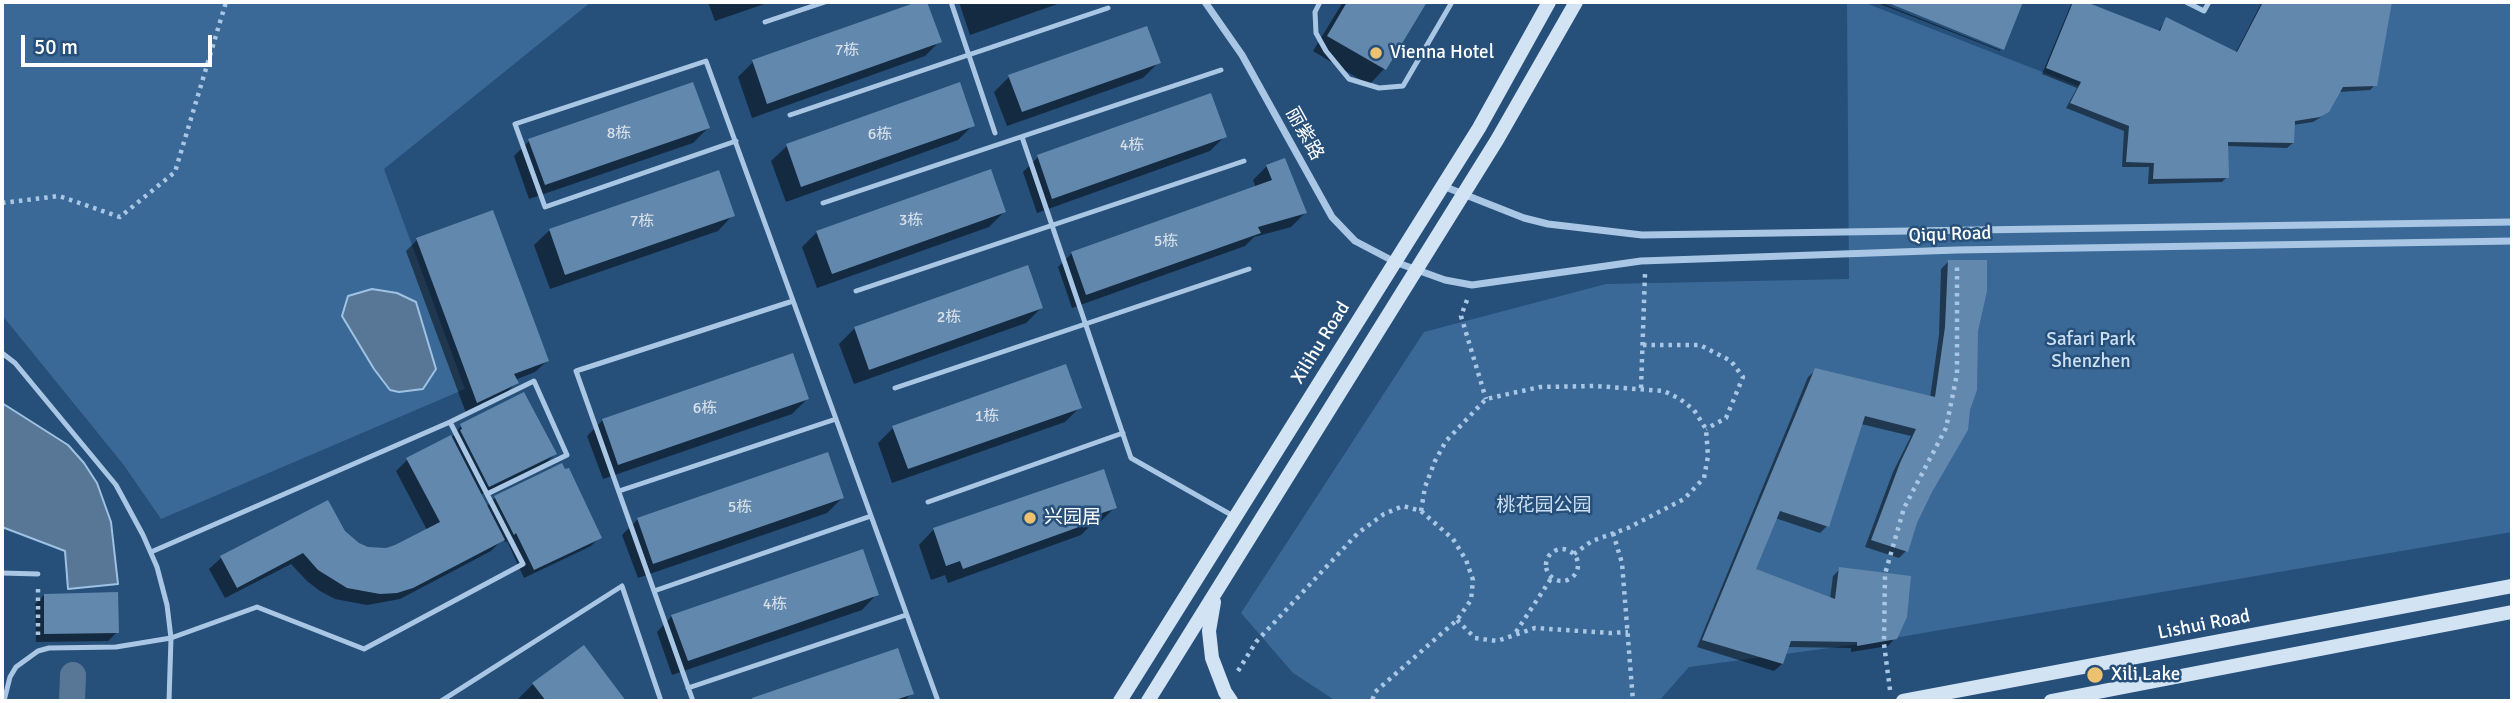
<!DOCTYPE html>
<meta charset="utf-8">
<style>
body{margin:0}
#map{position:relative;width:2514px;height:703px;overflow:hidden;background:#264f7a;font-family:Signika,sans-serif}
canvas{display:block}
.frame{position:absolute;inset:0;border:4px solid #fff;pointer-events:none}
.scale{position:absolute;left:21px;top:35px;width:191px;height:32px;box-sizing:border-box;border:4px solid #fff;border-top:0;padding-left:9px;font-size:21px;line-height:24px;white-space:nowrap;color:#fff;-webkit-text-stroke:5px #264f7a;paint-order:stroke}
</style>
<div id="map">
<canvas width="2514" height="703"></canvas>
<div class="frame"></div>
<div class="scale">50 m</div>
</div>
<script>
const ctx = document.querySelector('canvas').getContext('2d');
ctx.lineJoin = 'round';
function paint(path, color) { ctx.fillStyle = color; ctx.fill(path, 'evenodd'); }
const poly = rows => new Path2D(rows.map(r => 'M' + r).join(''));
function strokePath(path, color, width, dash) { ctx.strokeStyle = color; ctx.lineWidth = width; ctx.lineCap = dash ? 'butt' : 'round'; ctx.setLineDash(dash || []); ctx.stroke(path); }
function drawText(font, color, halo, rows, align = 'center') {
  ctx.font = font + ' Signika,"Noto Sans SC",sans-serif'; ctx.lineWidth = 5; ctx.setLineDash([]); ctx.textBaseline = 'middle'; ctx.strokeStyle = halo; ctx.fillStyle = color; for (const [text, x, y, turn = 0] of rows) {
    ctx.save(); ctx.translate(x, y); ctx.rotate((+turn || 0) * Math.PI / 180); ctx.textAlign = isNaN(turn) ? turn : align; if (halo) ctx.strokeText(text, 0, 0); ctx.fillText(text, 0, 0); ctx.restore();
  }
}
paint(poly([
 [2,2,591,2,384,169,465,389,161,519,123,464,2,315],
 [1847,2,1863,2,2122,103,2310,94,2356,2,2512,2,2512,532,1859,644,1689,667,1659,701,1336,701,1293,673,1241,613,1424,332,1606,284,1849,279]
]), '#3a6997');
const water = poly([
 [372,289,397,293,416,302,436,369,423,389,399,392,390,390,374,369,342,316,348,296,372,289],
 [2,403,68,445,84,463,97,483,111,522,118,584,68,589,65,551,2,527,2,403]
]);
paint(water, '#587796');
strokePath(water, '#9ec2e4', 2);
paint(poly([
 [708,2,770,2,715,21],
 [922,2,925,2,940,41,925,56,752,118,738,77,753,62],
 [959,2,1063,2,970,35],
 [1343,2,1425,2,1384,69,1369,85,1313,51],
 [1875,2,1879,2,2000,50,2000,51],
 [1888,2,2021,2,2003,47],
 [2072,2,2081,2,2158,32,2166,19,2235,54,2262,2,2391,2,2375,85,2370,90,2339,92,2321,117,2313,122,2293,125,2293,143,2287,148,2227,146,2227,177,2222,182,2148,184,2149,167,2122,167,2124,131,2066,108,2077,88,2042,74],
 [1159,62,1143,78,1007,126,994,92,1009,77],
 [959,85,973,125,958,140,786,202,771,161,787,146],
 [708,128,693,143,529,199,514,156,529,141],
 [1225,136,1210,151,1037,213,1023,172,1038,157],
 [1267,166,1305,213,1291,227,1254,237,1245,246,1072,308,1058,267,1072,253,1256,188,1253,180],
 [1004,212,989,227,817,288,802,247,817,232],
 [733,215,718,231,550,289,534,245,550,230],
 [417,240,547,361,535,372,515,380,517,382,505,394,466,413,406,251],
 [1985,261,1906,551,1899,558,1865,547,1893,472,1911,436,1861,424,1827,526,1820,533,1775,518,1754,570,1830,599,1833,576,1840,569,1895,638,1888,646,1851,652,1851,648,1787,647,1782,664,1774,671,1697,647,1808,377,1816,370,1930,398,1939,335,1941,269,1948,262],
 [1041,308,1026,323,854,384,839,344,855,328],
 [807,399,792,414,603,479,587,436,603,420],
 [1080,407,1065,422,892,483,878,443,893,428],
 [461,426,555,454,546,463,480,495,486,507,495,498,600,537,591,546,524,578,507,541,505,542,503,539,491,551,400,599,367,605,335,599,320,591,307,581,291,564,225,598,209,569,221,558,327,502,344,532,358,545,377,550,387,550,427,530,396,471,408,459,453,436],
 [842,498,827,513,638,578,622,535,638,519],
 [1115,507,1100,522,1090,526,1081,535,948,583,945,575,931,580,919,545,934,529],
 [877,594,862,610,672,675,657,632,672,616],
 [44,595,117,632,108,641,36,642,35,604],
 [897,650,912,693,904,701,748,701],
 [533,684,621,696,616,701,520,701,518,699]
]), '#0007');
strokePath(poly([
 [72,701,73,675]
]), '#587796', 26);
paint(poly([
 [917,2,927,2,942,42,767,104,752,60],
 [1347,2,1427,2,1386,70,1327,36],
 [1886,2,2023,2,2004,50],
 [2073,2,2086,2,2160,31,2166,17,2237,52,2263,2,2392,2,2377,86,2343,87,2329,112,2320,117,2295,121,2294,143,2228,142,2229,178,2153,179,2154,163,2126,162,2129,126,2070,103,2081,82,2046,68],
 [1147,26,1161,63,1022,112,1008,75],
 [693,82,710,128,545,185,528,139],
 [960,82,975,126,801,187,786,144],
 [1211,93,1227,137,1052,199,1037,155],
 [1285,158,1307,213,1258,227,1261,233,1086,295,1071,252,1272,180,1266,165],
 [991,169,1006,212,832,274,816,231],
 [719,170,735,216,565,275,549,229],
 [493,210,549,361,514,374,519,383,477,403,416,238],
 [1948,260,1987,260,1987,291,1978,331,1977,390,1970,410,1968,430,1932,492,1917,523,1908,552,1871,540,1900,463,1916,429,1865,416,1829,527,1780,511,1756,569,1835,599,1839,567,1911,576,1907,617,1897,639,1857,646,1857,642,1791,641,1783,664,1702,640,1815,368,1935,397,1945,327],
 [1028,265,1043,308,869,370,854,327],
 [793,353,809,399,618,465,602,419],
 [1066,364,1082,408,908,469,892,426],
 [524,392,557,454,489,487,460,430,462,429,460,424],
 [451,435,505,540,413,588,397,593,380,594,347,588,318,570,303,553,237,588,220,556,328,500,345,531,359,543,368,547,386,548,395,545,440,522,406,458],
 [828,452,844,498,653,564,637,518],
 [562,463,565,469,569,468,602,538,534,570,516,533,514,535,494,496],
 [1104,469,1117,508,1096,515,1098,520,963,569,960,561,946,566,933,528],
 [863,549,879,595,688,661,671,615],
 [118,592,119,633,44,634,44,594],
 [584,645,626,701,546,701,532,683],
 [898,648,914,694,892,701,753,701,752,698]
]), '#6388ad');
strokePath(poly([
 [2,203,59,196,120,217,175,172,226,2],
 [1467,300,1461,316,1486,399],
 [1643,345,1700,345,1731,361,1743,377,1726,418,1706,429],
 [1641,388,1645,274],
 [1421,511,1425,487,1435,461,1446,441,1486,399,1540,387,1595,386,1664,391,1680,399,1694,410,1706,429,1708,456,1704,478,1684,499,1628,528,1592,541,1574,554],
 [1613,533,1622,563,1633,701],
 '1546 565a16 16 0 1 1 32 0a16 16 0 1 1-32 0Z',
 [38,589,38,636],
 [1457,620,1475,638,1497,641,1535,628,1610,633,1628,632],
 [1516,632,1552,577],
 [1238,671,1256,642,1358,533,1384,514,1403,506,1421,511,1453,539,1466,560,1473,580,1471,600,1457,620,1441,634,1375,692,1372,701],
 [1890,690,1884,644,1885,574,1904,508,1946,428,1957,374,1957,265]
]), '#a9c7e4', 4.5, [3.5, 5]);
strokePath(poly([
 [951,2,995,133],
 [1320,2,1315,12,1316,33,1326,51,1349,79,1379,88,1403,86,1452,2],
 [2186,2,2204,11,2209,2],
 [765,22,825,2],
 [790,115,1108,8],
 [1022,137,1131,458,1235,517],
 [736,141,545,207,515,124,706,61,836,419,938,701],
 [823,203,1221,70],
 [856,291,1244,161],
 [2,353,15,363,116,485,143,535,157,567,167,605,171,638,169,701],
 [895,388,1249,269],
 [450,422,534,381,567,455,487,494],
 [619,491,836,419],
 [928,502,1123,433],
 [2,573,38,574],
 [654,591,871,516],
 [688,688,906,615],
 [4,701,10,677,16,667,38,651,49,648,116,647,171,638,257,607,364,649,523,564,450,422,151,552],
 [441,701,622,586,661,701],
 [693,701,576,371,793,301]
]), '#a9c7e4', 5);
strokePath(poly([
 [1205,2,1242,55,1332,217,1355,241,1395,262,1445,280,1472,285,1641,261,1957,250,2512,241],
 [1443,186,1524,218,1548,224,1642,235,2512,222]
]), '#a9c7e4', 7);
strokePath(poly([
 [1214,602,1209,631,1212,658,1225,692,1231,701],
 [1120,701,1479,128,1549,2],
 [1148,701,1497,140,1576,2],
 [1903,701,2512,586],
 [2051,701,2512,612]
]), '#d2e3f4', 14);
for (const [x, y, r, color] of [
 [1376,53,7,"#ecc16f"],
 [1030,518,7,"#ecc16f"],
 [2095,675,9,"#ecc16f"]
]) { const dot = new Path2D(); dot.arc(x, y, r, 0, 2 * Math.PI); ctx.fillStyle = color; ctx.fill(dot); strokePath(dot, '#264f7a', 2.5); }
drawText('16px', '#d8e1ea', null, [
 ["7栋",847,51],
 ["8栋",619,134],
 ["6栋",880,135],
 ["4栋",1132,146],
 ["3栋",911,221],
 ["7栋",642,222],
 ["5栋",1166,242],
 ["2栋",949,318],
 ["6栋",705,409],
 ["1栋",987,417],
 ["5栋",740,508],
 ["4栋",775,605]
]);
drawText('19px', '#fff', '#264f7a', [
 ["Vienna Hotel",1390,53],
 ["兴园居",1044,518],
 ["Xili Lake",2111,675]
], 'left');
drawText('19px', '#fff', '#264f7a', [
 ["丽紫路",1304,134,61],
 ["Qiqu Road",1950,235,-2],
 ["Xilihu Road",1321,343,-58],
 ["Lishui Road",2204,625,-11]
]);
drawText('19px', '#cce0f3', '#264f7a', [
 ["Safari Park",2091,340],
 ["Shenzhen",2091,362],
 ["桃花园公园",1544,506]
]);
</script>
